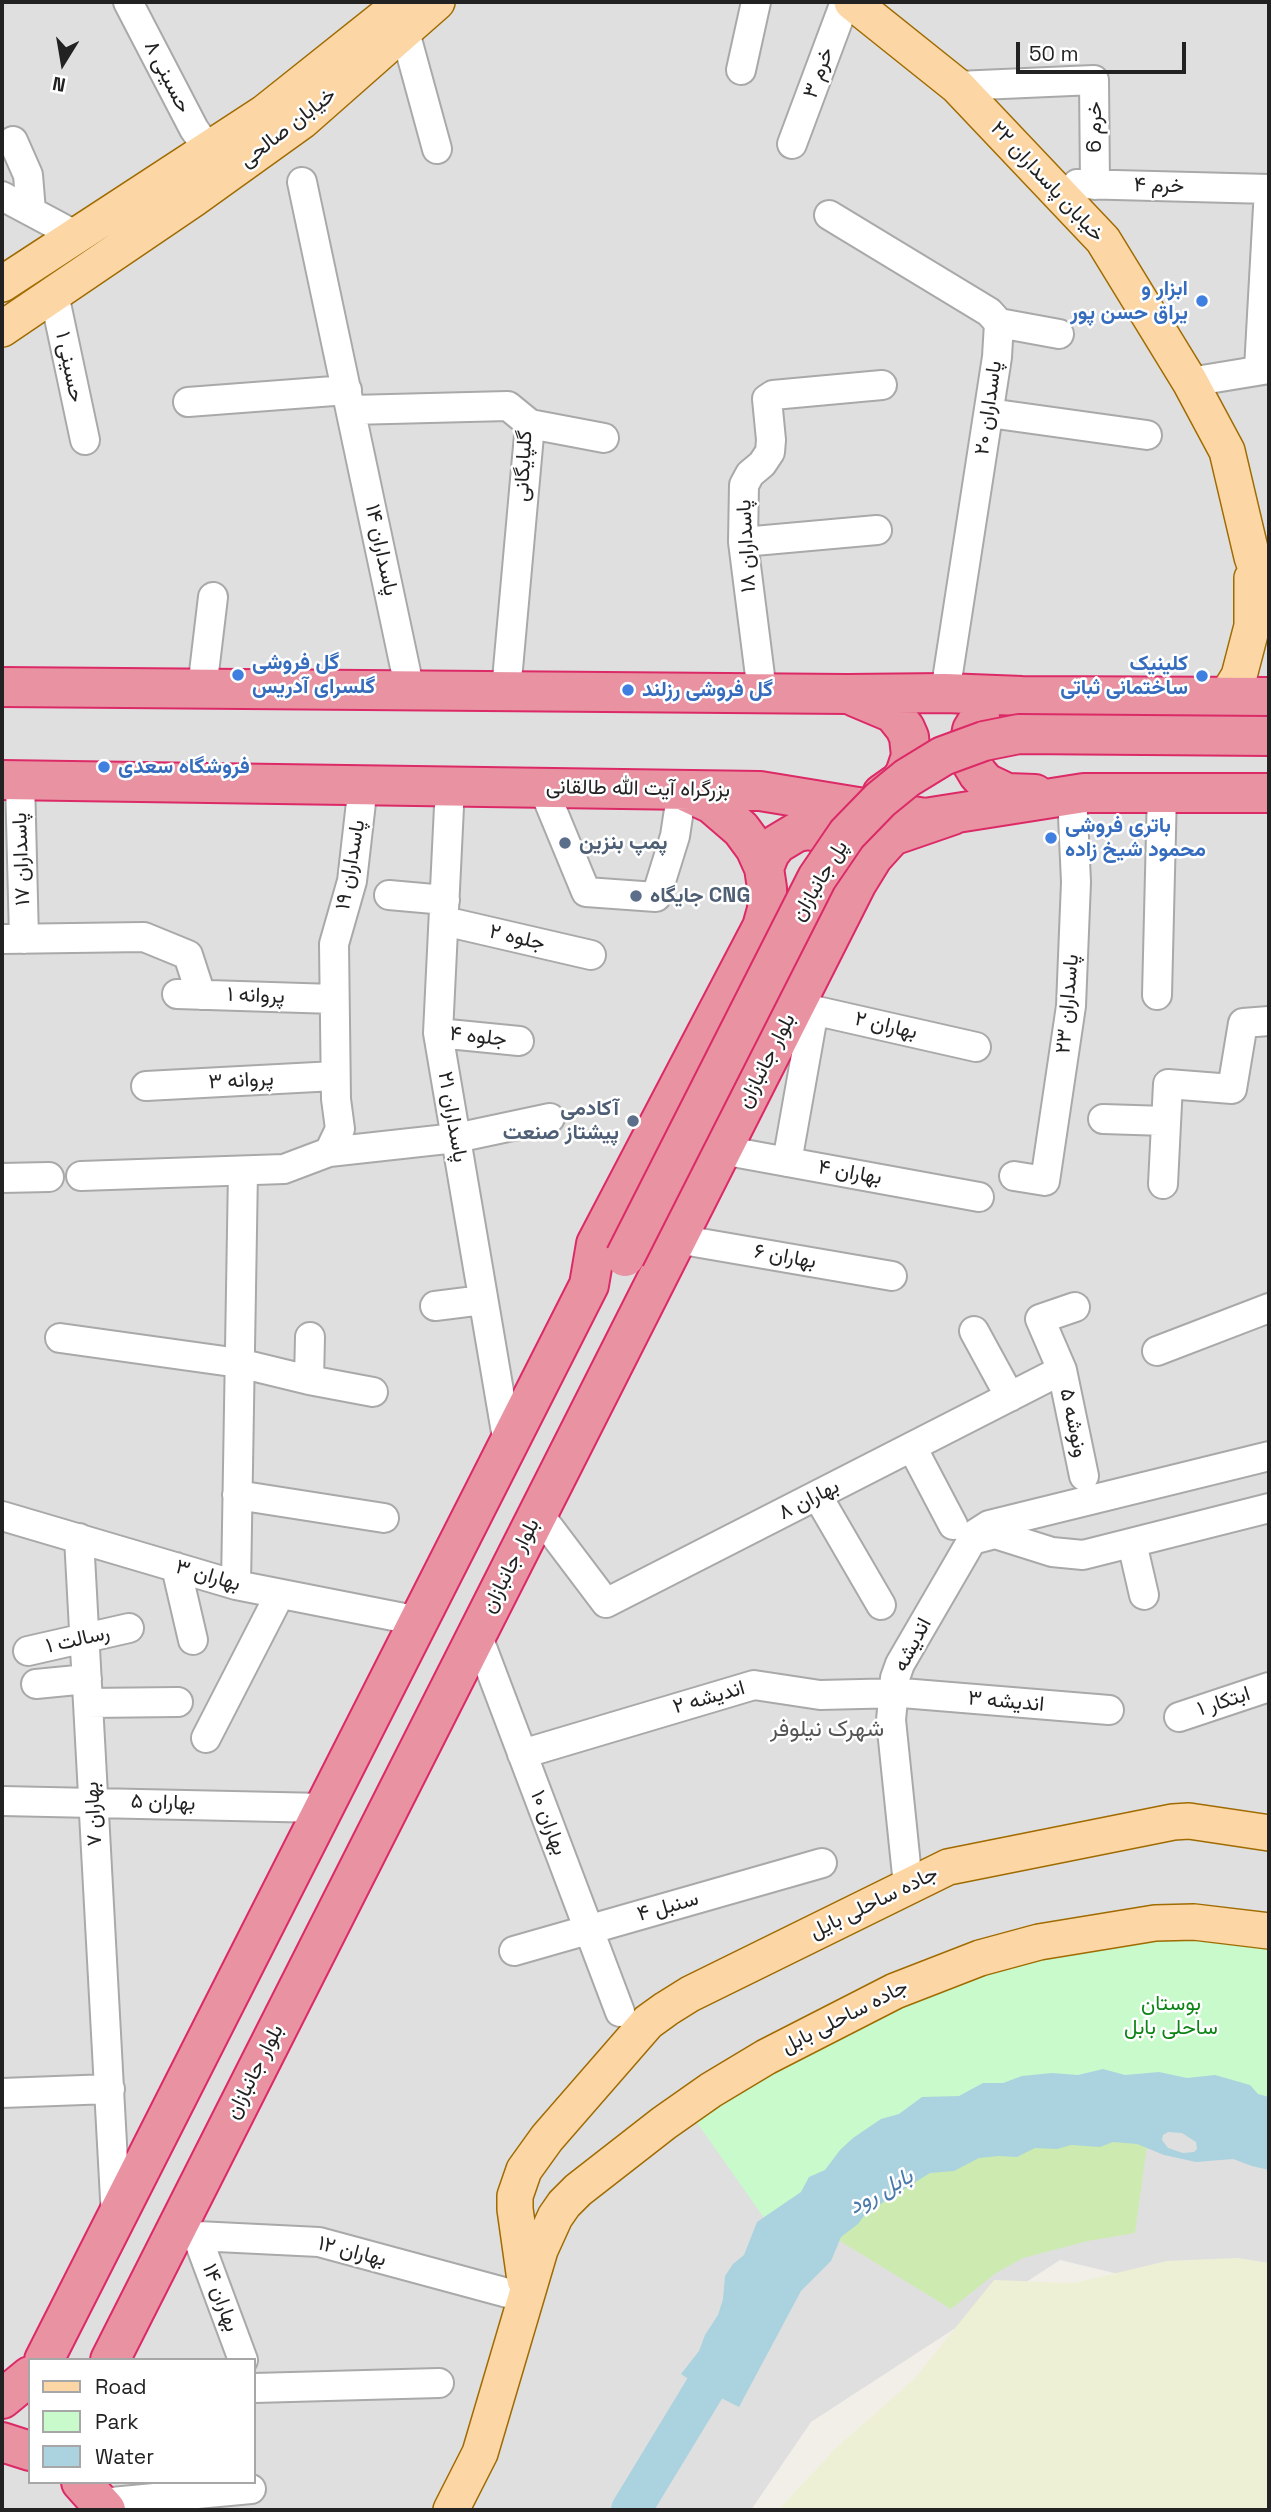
<!DOCTYPE html>
<meta charset="utf-8">
<style>
body{margin:0}
#map{position:relative;width:1271px;height:2512px;overflow:hidden;background:#f2efe9;font-family:"Space Grotesk",sans-serif}
canvas{display:block}
.frame{position:absolute;inset:0;border:4px solid #222;pointer-events:none}
.legend{position:absolute;left:28px;top:2358px;width:228px;height:126px;box-sizing:border-box;background:#fff;border:2px solid #a7a7a7;margin:0;padding:9px 12px;list-style:none;font-size:21px;color:#222}
.legend li{display:flex;align-items:center;gap:14px;height:35px}
.legend b{width:35px;border:2px solid #a7a7a7}
.north{position:absolute;left:28px;top:28px;width:70px;height:70px;-webkit-text-stroke:5px #fff;paint-order:stroke;rotate:191deg;font-size:19px;font-weight:700;line-height:28px;text-align:center;color:#222}
.north::after{content:'';display:block;margin:auto;width:24px;height:32px;background:#222;clip-path:polygon(50% 0,100% 100%,50% 72%,0 100%)}
.scale{position:absolute;left:1016px;top:42px;width:170px;height:32px;box-sizing:border-box;border:4px solid #222;border-top:0;padding-left:9px;font-size:21px;line-height:24px;white-space:nowrap;color:#222;-webkit-text-stroke:5px #fff;paint-order:stroke}
</style>
<div id="map">
<canvas width="1271" height="2512"></canvas>
<div class="frame"></div>
<ul class="legend">
<li><b style="height:9px;background:#fcd6a4"></b>Road</li>
<li><b style="height:19px;background:#c8facc"></b>Park</li>
<li><b style="height:19px;background:#aad3df"></b>Water</li>
</ul>
<div class="north">N</div>
<div class="scale">50 m</div>
</div>
<script>
const ctx = document.querySelector('canvas').getContext('2d');
ctx.lineJoin = 'round';
function paint(path, color) { ctx.fillStyle = color; ctx.fill(path, 'evenodd'); }
const poly = rows => new Path2D(rows.map(r => 'M' + r).join(''));
function strokePath(path, color, width, dash) { ctx.strokeStyle = color; ctx.lineWidth = width; ctx.lineCap = dash ? 'butt' : 'round'; ctx.setLineDash(dash || []); ctx.stroke(path); }
function drawText(font, color, halo, rows, align = 'center') {
  ctx.font = font + ' "Space Grotesk",Vazirmatn,sans-serif'; ctx.lineWidth = 5; ctx.setLineDash([]); ctx.textBaseline = 'middle'; ctx.strokeStyle = halo; ctx.fillStyle = color; for (const [text, x, y, turn = 0] of rows) {
    ctx.save(); ctx.translate(x, y); ctx.rotate((+turn || 0) * Math.PI / 180); ctx.textAlign = isNaN(turn) ? turn : align; if (halo) ctx.strokeText(text, 0, 0); ctx.fillText(text, 0, 0); ctx.restore();
  }
}
paint(poly([
 [2,2,1269,2,1269,2294,1193,2292,1060,2260,811,2422,751,2510,2,2510],
 [30,2360,254,2360,254,2482,30,2482]
]), '#e0dfdf');
paint(poly([
 [1238,2258,1269,2263,1269,2510,778,2510,836,2448,914,2379,994,2280,1074,2283,1167,2261]
]), '#eef0d5');
paint(poly([
 [1053,2097,1152,2109,1135,2233,1088,2241,1023,2258,996,2273,951,2309,817,2227]
]), '#cdebb0');
paint(poly([
 [1269,1931,1269,2122,1053,2097,788,2252,686,2107,1039,1942]
]), '#c8facc');
paint(poly([
 [1103,2069,1125,2075,1159,2072,1187,2078,1215,2075,1250,2085,1258,2094,1269,2097,1269,2170,1252,2166,1233,2159,1196,2162,1164,2155,1137,2144,1113,2142,1100,2147,1071,2145,1057,2149,1035,2148,1017,2157,999,2156,979,2158,954,2171,930,2173,866,2213,858,2224,841,2237,831,2261,801,2291,739,2407,703,2389,681,2374,699,2351,705,2335,718,2315,723,2299,725,2276,733,2264,744,2255,757,2222,801,2192,809,2177,825,2170,840,2150,853,2138,881,2119,899,2114,922,2097,959,2096,983,2083,1003,2083,1022,2076,1052,2073,1078,2075],
 [1168,2132,1182,2133,1196,2142,1197,2149,1194,2152,1183,2153,1168,2148,1162,2140,1163,2135]
]), '#aad3df');
strokePath(poly([
 [631,2510,733,2342]
]), '#aad3df', 40);
const minor = poly([
 [128,2,194,129,209,150],
 [405,32,437,149],
 [741,70,756,2],
 [957,86,1094,80,1095,185],
 [13,141,28,175,31,211],
 [792,144,845,2],
 [302,182,410,691],
 [1077,184,1269,189],
 [2,196,77,236],
 [829,215,989,312,999,323,997,357,945,693],
 [54,294,85,440],
 [999,323,1059,334],
 [1259,369,1269,189],
 [1190,382,1269,369],
 [188,402,347,390],
 [351,410,508,406,530,424,506,691],
 [989,413,1147,435],
 [530,424,604,438],
 [743,542,877,530],
 [202,689,213,597],
 [758,694,760,676,743,542,744,485,750,474,762,464,770,452,771,440,767,399,773,395,882,385],
 [20,780,24,939],
 [450,786,438,1033,508,1444],
 [543,788,586,892,656,897,675,836,682,790],
 [389,895,445,900],
 [444,921,591,955],
 [2,939,144,937,188,955,201,995],
 [177,994,334,999],
 [1157,995,1162,792],
 [795,1006,976,1047],
 [438,1033,519,1041],
 [146,1086,335,1076],
 [1103,1119,1166,1121],
 [722,1150,979,1197],
 [329,1152,456,1138,550,1118],
 [787,1162,814,1010],
 [81,1176,284,1169,329,1152,340,1129,336,1099,334,944,352,881,363,785],
 [1014,1176,1045,1181,1071,1006,1076,882,1072,794],
 [2,1178,49,1177],
 [1163,1184,1168,1084,1232,1089,1243,1023,1269,1021],
 [677,1239,892,1276],
 [435,1306,483,1300],
 [974,1331,1010,1397],
 [60,1338,239,1363,309,1380,310,1337],
 [1157,1351,1269,1308],
 [1062,1370,1084,1476],
 [309,1380,373,1392],
 [912,1447,953,1525],
 [1269,1456,989,1525,975,1534,972,1540,995,1534,1052,1552,1083,1555,1269,1508],
 [237,1495,384,1518],
 [817,1495,881,1605],
 [538,1513,606,1603,1062,1370,1040,1319,1075,1307],
 [2,1516,236,1585,419,1621],
 [79,1538,116,2217],
 [1132,1543,1144,1595],
 [176,1567,193,1640],
 [236,1585,243,1171],
 [477,1634,620,2012],
 [28,1651,129,1628],
 [36,1684,87,1679],
 [88,1703,178,1702],
 [1179,1717,1269,1687],
 [206,1738,280,1594],
 [522,1754,754,1685,820,1695,902,1693,1109,1710],
 [2,1801,324,1808],
 [908,1885,891,1720,895,1678,900,1664,972,1540],
 [514,1951,822,1863],
 [2,2093,110,2089],
 [174,2232,197,2236,319,2242,526,2298],
 [197,2236,243,2360],
 [254,2388,439,2383],
 [101,2503,251,2489]
]);
const major = poly([
 [852,2,957,86,1103,240,1190,382,1227,451,1252,557,1269,607],
 [2,284,264,113,392,11,400,2],
 [2,329,192,200,302,121,437,2],
 [1226,697,1239,676,1252,626,1252,578],
 [525,2280,515,2209,515,2196,524,2170,547,2138,648,2022,666,2009,690,1994,948,1867,1173,1822,1189,1821,1269,1833],
 [451,2510,480,2453,540,2250,555,2217,564,2204,578,2190,664,2123,711,2090,766,2057,895,1991,980,1958,1039,1942,1155,1923,1194,1922,1269,1931]
]);
const highway = poly([
 [2,687,847,694,945,693,1022,696,1269,697],
 [855,697,893,713,905,728,909,737,911,756,905,774,899,782,882,794],
 [980,717,972,730,970,741,972,764,978,774,986,783,1007,793,1035,794],
 [2,780,760,791,925,818,1084,793,1269,793],
 [764,868,770,853,777,844,797,832,808,830,831,835,841,841,849,850,857,870],
 [44,2360,589,1285,596,1244,762,927,767,909,767,888,764,868,755,848,741,829,712,804,682,790],
 [110,2360,857,883,873,857,892,836,953,815],
 [2,2399,30,2376],
 [2,2442,30,2451],
 [81,2482,106,2510]
]);
strokePath(minor, '#a9a9a9', 32);
strokePath(major, '#a06b00', 38);
strokePath(highway, '#dc2a67', 42);
strokePath(minor, '#fff', 28);
strokePath(major, '#fcd6a4', 35);
strokePath(highway, '#e892a2', 38);
const highwayBridge = poly([
 [625,1257,817,878,847,834,880,800,907,778,943,756,984,741,1019,734,1269,736]
]);
strokePath(highwayBridge, '#dc2a67', 42, []);
strokePath(highwayBridge, '#e892a2', 38);
for (const [x, y, r, color] of [
 [1202,301,7,"#3f7fe0"],
 [238,675,7,"#3f7fe0"],
 [1202,676,7,"#3f7fe0"],
 [628,690,7,"#3f7fe0"],
 [104,767,7,"#3f7fe0"],
 [1051,838,7,"#3f7fe0"],
 [565,843,7,"#5c6f8a"],
 [636,896,7,"#5c6f8a"],
 [633,1121,7,"#5c6f8a"]
]) { const dot = new Path2D(); dot.arc(x, y, r, 0, 2 * Math.PI); ctx.fillStyle = color; ctx.fill(dot); strokePath(dot, '#fff', 2.5); }
drawText('21px', '#222', '#fff', [
 ["خرم ۳",819,73,-70],
 ["حسینی ۸",167,77,63],
 ["خرم 6",1095,127,-90],
 ["خيابان صالحی",288,128,-38],
 ["خیابان پاسداران ۲۲",1047,182,47],
 ["خرم ۴",1159,186,1],
 ["حسینی ۱",69,367,78],
 ["پاسداران ۲۰",989,408,-82],
 ["گلپایگانی",524,466,-87],
 ["پاسداران ۱۸",747,546,-93],
 ["پاسداران ۱۴",381,550,78],
 ["بزرگراه آیت الله طالقانی",638,789,1],
 ["پاسداران ۱۷",22,859,-92],
 ["پاسداران ۱۹",351,865,-80],
 ["پل جانبازان",820,881,-59],
 ["جلوه ۲",517,938,13],
 ["پروانه ۱",256,996,2],
 ["پاسداران ۲۳",1068,1004,-85],
 ["بهاران ۲",886,1026,13],
 ["جلوه ۴",478,1037,6],
 ["بلوار جانبازان",767,1061,-63],
 ["پروانه ۳",241,1081,-3],
 ["پاسداران ۲۱",452,1117,80],
 ["بهاران ۴",850,1173,10],
 ["بهاران ۶",785,1257,10],
 ["ونوشه ۵",1073,1423,78],
 ["بهاران ۸",809,1500,-27],
 ["بلوار جانبازان",511,1566,-63],
 ["بهاران ۳",208,1576,16],
 ["رسالت ۱",78,1640,-13],
 ["اندیشه",913,1645,-62],
 ["اندیشه ۲",709,1698,-16],
 ["اندیشه ۳",1006,1702,5],
 ["ابتکار ۱",1224,1702,-18],
 ["بهاران ۵",163,1803,2],
 ["بهاران ۷",94,1814,-93],
 ["بهاران ۱۰",548,1823,69],
 ["جاده ساحلی بایل",874,1903,-26],
 ["سنبل ۴",668,1907,-16],
 ["جاده ساحلی بابل",845,2017,-27],
 ["بلوار جانبازان",255,2072,-63],
 ["بهاران ۱۲",352,2252,14],
 ["بهاران ۱۴",220,2298,70]
]);
drawText('bold 21px', '#366cbe', '#fff', [
 ["ابزار و",1188,289,"right"],
 ["یراق حسن پور",1188,313,"right"],
 ["گل فروشی",252,663],
 ["گلسرای آدریس",252,687],
 ["کلینیک",1188,664,"right"],
 ["ساختمانی ثباتی",1188,688,"right"],
 ["گل فروشی رزلند",642,690],
 ["فروشگاه سعدی",118,767],
 ["باتری فروشی",1065,826],
 ["محمود شیخ زاده",1065,850]
], 'left');
drawText('bold 21px', '#4e5e75', '#fff', [
 ["پمپ بنزین",579,843],
 ["جایگاه CNG",650,896],
 ["آکادمی",619,1109,"right"],
 ["پیشتاز صنعت",619,1133,"right"]
], 'left');
drawText('21px', '#0c8416', '#fff', [
 ["بوستان",1171,2004],
 ["ساحلی بابل",1171,2028]
]);
drawText('23px', '#555', '#fff', [
 ["شهرک نیلوفر",827,1730]
]);
drawText('italic 23px', '#4a7aab', '#fff', [
 ["بابل رود",881,2192,-29]
]);
</script>
